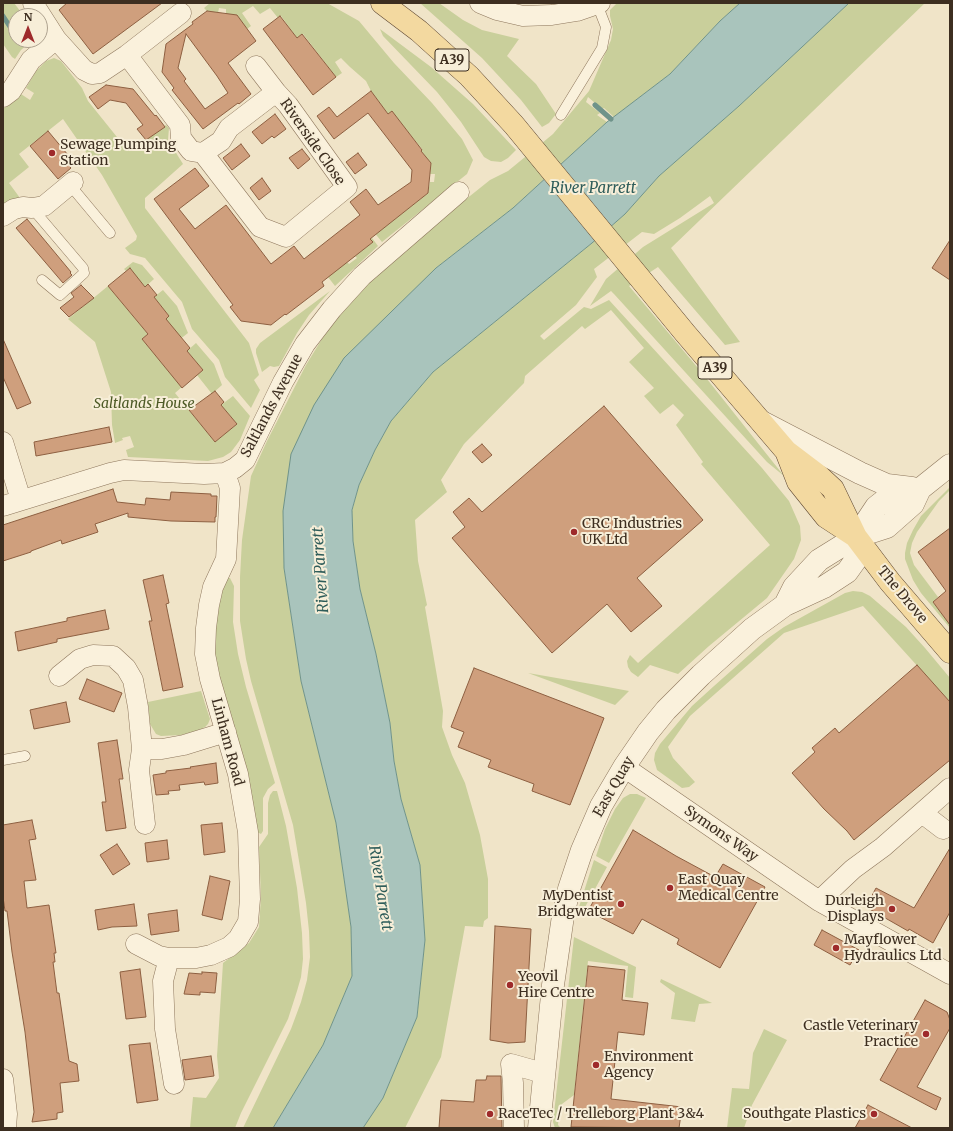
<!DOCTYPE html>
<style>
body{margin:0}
#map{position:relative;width:953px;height:1131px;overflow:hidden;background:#f0e4c8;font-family:Merriweather,serif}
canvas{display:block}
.frame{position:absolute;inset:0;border:4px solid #3d2e20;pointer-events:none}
.north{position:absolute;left:8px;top:8px;width:40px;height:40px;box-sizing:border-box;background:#f7eed8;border:1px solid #ada18e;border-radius:50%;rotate:0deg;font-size:11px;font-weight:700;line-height:16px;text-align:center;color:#3d2e20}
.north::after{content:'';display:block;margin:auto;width:14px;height:18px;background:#9e2a2b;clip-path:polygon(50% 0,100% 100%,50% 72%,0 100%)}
</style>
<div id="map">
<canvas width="953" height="1131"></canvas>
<div class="frame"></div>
<div class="north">N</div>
</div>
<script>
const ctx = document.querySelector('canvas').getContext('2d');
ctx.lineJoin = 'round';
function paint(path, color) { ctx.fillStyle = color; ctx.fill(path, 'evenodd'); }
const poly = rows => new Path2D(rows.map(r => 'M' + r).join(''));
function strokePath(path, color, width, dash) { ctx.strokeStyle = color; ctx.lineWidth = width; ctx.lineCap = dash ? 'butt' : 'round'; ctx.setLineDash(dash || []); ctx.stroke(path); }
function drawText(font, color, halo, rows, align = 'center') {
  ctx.font = font + ' Merriweather,serif'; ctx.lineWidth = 4; ctx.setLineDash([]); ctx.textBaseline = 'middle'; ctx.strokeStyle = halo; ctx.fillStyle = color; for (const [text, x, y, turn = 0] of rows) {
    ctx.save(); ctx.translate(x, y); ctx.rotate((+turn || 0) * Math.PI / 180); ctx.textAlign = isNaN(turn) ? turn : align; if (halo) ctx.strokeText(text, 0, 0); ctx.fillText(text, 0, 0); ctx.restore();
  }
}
paint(poly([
 [3,3,14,3,24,16,16,16,16,40,32,40,21,50,15,59,12,57,3,44],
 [210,3,327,3,359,21,394,63,432,103,462,139,473,160,467,174,382,242,360,215,377,233,428,193,430,182,434,182,435,174,430,174,431,163,421,151,422,149,392,112,388,114,371,91,366,81,350,67,341,58,335,62,342,73,336,77,303,34,297,38,281,16,278,18,270,8,260,14,253,6,242,13,251,26,247,29,226,14,226,9,219,8,218,13,207,11,204,8],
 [420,3,439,3,463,20,482,30,519,39,507,56,536,84,556,114,549,123,542,127,521,100,482,58],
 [617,3,740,3,720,21,670,74,614,117,604,108,602,109,588,97,586,102,600,113,597,115,607,122,513,208,436,268,283,511,284,568,301,681,336,823,351,927,352,976,323,1045,273,1128,243,1128,291,1029,301,1002,307,980,310,957,309,931,306,903,293,825,251,681,246,659,240,621,240,577,242,540,251,476,267,441,306,365,333,321,359,292,445,216,490,180,508,171,553,134,584,97,589,91,611,40,613,29,610,16,610,10],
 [849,3,925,3,671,248,740,342,725,345,658,267,629,286,703,374,784,476,767,462,614,294,611,291,590,306,606,279,643,247,714,203,710,196,680,218,654,234,642,232,594,269,597,277,576,305,540,336,544,340,584,307,591,309,609,300,762,468,789,501,800,526,801,540,794,559,767,598,709,646,678,674,650,665,638,677,631,672,628,667,627,661,630,655,638,663,770,545,701,464,703,462,676,425,684,415,673,404,660,414,644,396,654,388,629,362,644,348,611,310,585,329,582,326,525,376,524,383,464,444,441,480,447,492,415,520,418,561,427,605,425,607,443,711,442,727,452,755,465,783,480,835,488,879,488,918,484,921,483,927,465,926,441,1057,405,1128,363,1128,383,1098,417,1017,425,940,420,865,401,799,394,761,390,723,376,654,360,589,353,541,352,511,359,485,375,450,391,421,433,372,592,243,625,214,659,176,739,106],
 [380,29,431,67,473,104,516,150,508,158,501,162,491,161,484,157,461,122,437,92,383,36],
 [54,58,61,61,82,88,88,101,125,147,145,141,166,125,169,128,168,140,183,164,145,198,145,208,249,343,259,375,254,380,260,390,251,408,225,377,219,360,192,329,182,302,145,258,130,254,125,248,136,240,137,236,102,175,63,119,19,154,29,167,9,183,20,198,3,208,3,109,21,94,30,100,34,93,26,88,36,71,46,61],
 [357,218,378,246,335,286,310,254,347,262,349,264,357,258,355,256,373,242,355,220],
 [133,262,142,265,154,279,145,287,130,269,126,271,124,269],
 [108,286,148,334,142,339,182,387,175,393,215,442,237,424,221,405,233,396,250,416,240,440,231,452,223,457,208,461,128,457,126,450,134,447,130,436,122,438,123,440,115,443,112,425,111,392,95,342,68,319],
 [163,290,177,306,188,333,179,340,163,321,169,316,154,297],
 [330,291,309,315,297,333,279,366,274,367,270,366,262,372,256,353,256,349,260,343],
 [196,343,214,364,222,385,212,394,197,375,203,370,187,351],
 [950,487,950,490,939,501,917,532,912,543,910,553,914,565,938,597,933,602,947,620,950,621,950,628,921,593,913,580,905,559,905,553,907,543,913,530,921,516],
 [226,578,230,578,234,586,233,622,238,654,246,687,275,783,268,789,263,798,263,831,261,834,257,832,216,671,213,645,219,597],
 [853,591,862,592,870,596,906,627,925,648,950,678,950,702,863,606,784,633,690,716,668,747,673,758,695,782,689,787,682,788,657,770,654,760,655,753,660,744,692,706,714,686,767,639,784,627,845,593],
 [528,673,597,685,629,691,615,705],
 [201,691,210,719,208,724,205,727,198,731,181,735,161,736,156,734,150,724,148,702],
 [273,791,277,791,286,826,297,888,302,933,303,959,301,977,297,991,288,1019,241,1113,235,1128,190,1128,193,1097,206,1098,219,1078,217,1056,223,963,249,943,259,927,261,897,259,847,268,834,268,803,270,795],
 [630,794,637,794,646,798,609,863,596,856,605,829,615,809,623,798],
 [594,860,607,867,584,909,579,907],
 [574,937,636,967,633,998,625,997,628,966,588,961,574,1095,562,1104,559,1115,558,1125,561,1128,555,1128,553,1122],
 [661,979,712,1003,699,1004,695,1022,671,1019,675,993,660,982],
 [764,1029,787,1040,752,1105,744,1128,727,1128,732,1088,749,1089,753,1053]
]), '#c9cf9b');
const water = poly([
 [740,3,849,3,739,106,659,176,625,214,592,243,433,372,391,421,375,450,359,485,352,510,353,541,360,589,376,654,390,723,394,761,401,799,420,865,425,940,417,1017,383,1098,363,1128,273,1128,323,1045,352,976,351,927,336,823,301,681,284,568,283,511,291,454,314,405,344,358,436,268,513,208,607,122,670,74,720,21,740,3]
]);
paint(water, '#a9c4bc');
strokePath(water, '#6f938a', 1);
strokePath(poly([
 [3,16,16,36],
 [595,105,611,119]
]), '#6f938a', 5);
const building = poly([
 [67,3,162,3,93,54,59,10,67,3],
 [207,11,237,15,256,41,228,63,251,94,239,104,238,103,203,129,172,90,174,88,162,72,166,44,193,24,192,22,207,11],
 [186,34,217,76,228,93,205,109,184,81,186,79,178,68,186,34],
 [280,16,297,38,302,34,336,77,313,95,263,29,280,16],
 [106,85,133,89,155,116,156,115,165,127,146,140,137,129,143,125,126,103,110,100,98,109,89,97,106,85],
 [371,91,388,114,392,111,422,150,421,151,431,163,428,193,370,239,373,242,322,282,324,286,286,315,285,314,271,325,241,321,230,307,233,305,154,199,195,168,209,186,179,209,195,229,226,205,271,264,294,246,304,259,360,215,350,202,366,189,378,205,411,182,412,170,368,113,334,139,317,116,329,107,337,117,371,91],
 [275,114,286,129,274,138,272,136,262,144,252,132,275,114],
 [48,131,73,161,68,165,71,168,58,179,30,146,48,131],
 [241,144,250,156,232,170,223,158,241,144],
 [302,149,310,159,298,169,289,158,302,149],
 [358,153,367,165,355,174,346,162,358,153],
 [262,178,271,191,259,200,250,188,262,178],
 [27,219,71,272,70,273,72,275,63,283,16,228,27,219],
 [950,240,950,280,932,268,950,240],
 [130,268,145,287,148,284,157,295,154,297,169,316,166,319,190,348,187,351,203,370,182,388,142,339,148,334,108,286,130,268],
 [81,285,94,298,69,317,60,308,74,297,71,293,81,285],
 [3,339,31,403,17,409,3,377,3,339],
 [215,391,224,402,221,405,237,424,215,442,189,410,215,391],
 [604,406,703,520,637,578,662,606,631,632,607,604,552,653,452,538,465,527,453,512,469,498,482,512,604,406],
 [109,427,112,442,36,456,34,442,109,427],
 [482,444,492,455,482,463,472,452,482,444],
 [113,489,117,502,145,505,146,498,170,500,171,492,211,494,211,496,217,496,216,517,215,517,215,522,171,521,128,517,128,513,95,524,98,532,62,544,61,540,31,551,31,552,3,561,3,525,113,489],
 [950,528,950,625,933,602,946,591,918,552,950,528],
 [163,575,169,603,166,604,183,687,163,691,149,621,152,621,143,580,163,575],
 [105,610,109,629,57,639,57,642,18,651,15,632,67,621,67,618,105,610],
 [917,665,950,702,950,760,854,840,847,831,824,809,792,773,815,752,812,748,835,728,839,733,917,665],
 [474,668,604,718,570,805,532,791,534,784,488,767,491,760,458,747,464,732,451,727,474,668],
 [87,679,122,693,114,712,79,699,87,679],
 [66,702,70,722,34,729,30,710,66,702],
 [117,740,123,779,119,779,126,828,106,831,102,802,106,802,98,743,117,740],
 [216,763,218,783,205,785,204,782,179,785,180,790,168,791,169,794,156,795,153,775,166,773,166,771,191,768,190,767,216,763],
 [32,820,36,839,29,840,36,880,24,881,27,908,49,905,56,953,54,953,55,962,53,962,57,993,59,993,69,1061,77,1064,79,1081,60,1083,63,1112,57,1113,57,1119,32,1122,34,1112,25,1032,12,952,7,911,5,911,3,897,3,825,32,820],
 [222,823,225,852,204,855,201,825,222,823],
 [633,830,676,856,715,877,723,864,765,887,720,968,677,944,679,939,642,919,633,934,588,911,633,830],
 [167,840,169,859,147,862,145,843,167,840],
 [117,844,130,864,113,875,100,855,117,844],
 [950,848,950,912,933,943,909,929,908,931,866,907,876,888,914,908,950,848],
 [210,876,230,881,222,920,202,915,210,876],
 [134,904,137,926,112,927,98,930,95,910,134,904],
 [177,910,179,931,151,935,148,914,177,910],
 [495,926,531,929,525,1042,508,1043,490,1040,495,926],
 [822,930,859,950,850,965,814,945,822,930],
 [588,966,625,970,622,1000,648,1003,644,1035,618,1032,611,1099,682,1107,679,1128,571,1127,588,966],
 [140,969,146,1017,126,1019,120,972,140,969],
 [202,972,217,973,215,993,200,992,200,995,184,994,189,973,202,974,202,972],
 [925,1000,947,1012,950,1020,950,1028,917,1087,941,1098,936,1110,880,1080,925,1000],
 [150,1043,158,1100,137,1103,129,1045,150,1043],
 [211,1056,214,1076,185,1080,182,1060,211,1056],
 [487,1076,501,1076,502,1128,439,1128,441,1100,474,1102,476,1080,486,1080,487,1076],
 [868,1105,912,1128,855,1128,868,1105]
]);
paint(building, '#cf9f7d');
strokePath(building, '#8d5f41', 1);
const service = poly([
 [561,115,602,48,606,27,597,4],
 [70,185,110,233],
 [32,208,83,268,84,273,60,295,42,280],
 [3,760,25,756]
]);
const minor = poly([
 [33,3,56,39,84,70,92,74,100,73,127,55,181,13],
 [480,3,497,10,523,16,552,15,577,11,600,3],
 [127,55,180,125,181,138,191,151,203,153,221,141,229,128,276,92],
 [3,97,11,91,31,60,56,39],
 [203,153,260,227,286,237,347,187,288,105,276,92,256,66],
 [3,216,14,209,23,207,32,208,44,206,73,182],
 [3,442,21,500],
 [3,506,110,473,124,470,204,474,225,473,235,468,245,460,283,382,305,344,332,309,362,276,459,192],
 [59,676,80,659,93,655,113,656,126,668,133,680,138,707,142,749,139,770,145,824],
 [142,749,162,749,184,745,226,732],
 [624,767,819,901,950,974],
 [922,813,943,829],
 [819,901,853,869,883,847,950,788],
 [136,944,159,956,169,958,196,958,211,955,229,947,238,939,248,922,250,899,248,832,238,774,210,679,205,654,206,628,209,605,213,587,226,559,230,488,225,473],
 [169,958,163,981,165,1029,174,1084],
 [3,1079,7,1114,6,1128],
 [514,1128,513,1083,511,1064,543,1073]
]);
const tertiary = poly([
 [762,422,860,473,887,485,912,488],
 [785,605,824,587,847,572,857,558,856,537,876,507,890,496,920,489],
 [539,1128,553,985,563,916,569,889,582,850,601,806,624,767,648,732,666,710,701,675,752,629,785,605,794,587,819,560,856,537,887,527,913,504,920,489,950,465]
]);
const primary = poly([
 [382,3,419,31,450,59,469,76,514,125,685,333,786,451,819,476,833,489,856,537,890,582,950,652],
 [786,451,798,482,826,517,855,536]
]);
strokePath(service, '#8d765c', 11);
strokePath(minor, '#8d765c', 21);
strokePath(tertiary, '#8d765c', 23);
strokePath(primary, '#5b4430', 23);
strokePath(service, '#faf1dc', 10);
strokePath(minor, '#faf1dc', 20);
strokePath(tertiary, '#faf1dc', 22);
strokePath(primary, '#f3d9a0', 22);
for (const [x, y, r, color] of [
 [52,153,4,"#9e2a2b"],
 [574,532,4,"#9e2a2b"],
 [670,888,4,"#9e2a2b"],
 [621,904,4,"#9e2a2b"],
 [892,909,4,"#9e2a2b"],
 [836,948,4,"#9e2a2b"],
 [510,985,4,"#9e2a2b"],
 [926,1034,4,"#9e2a2b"],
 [596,1065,4,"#9e2a2b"],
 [490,1114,4,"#9e2a2b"],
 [874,1114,4,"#9e2a2b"]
]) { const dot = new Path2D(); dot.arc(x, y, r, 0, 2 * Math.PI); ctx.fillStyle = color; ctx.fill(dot); strokePath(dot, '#f7eed8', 1.5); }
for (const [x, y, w] of [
 [452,60,34],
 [715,368,34]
]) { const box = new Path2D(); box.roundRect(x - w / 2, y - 11, w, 22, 3); ctx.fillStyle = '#f7eed8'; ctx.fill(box); strokePath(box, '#3d2e20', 1); }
drawText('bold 13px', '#3d2e20', null, [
 ["A39",452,60],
 ["A39",715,368]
]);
drawText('14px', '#3d2e20', '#f7eed8', [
 ["Riverside Close",312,142,55],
 ["Saltlands Avenue",272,406,-62],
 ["The Drove",902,595,50],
 ["Linham Road",227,742,75],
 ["East Quay",614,787,-60],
 ["Symons Way",721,834,35]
]);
drawText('14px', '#3d2e20', '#f7eed8', [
 ["Sewage Pumping",60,145],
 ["Station",60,161],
 ["CRC Industries",582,524],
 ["UK Ltd",582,540],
 ["East Quay",678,880],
 ["Medical Centre",678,896],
 ["MyDentist",613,896,"right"],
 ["Bridgwater",613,912,"right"],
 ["Durleigh",884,901,"right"],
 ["Displays",884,917,"right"],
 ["Mayflower",844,940],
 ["Hydraulics Ltd",844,956],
 ["Yeovil",518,977],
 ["Hire Centre",518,993],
 ["Castle Veterinary",918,1026,"right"],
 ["Practice",918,1042,"right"],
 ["Environment",604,1057],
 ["Agency",604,1073],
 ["RaceTec / Trelleborg Plant 3&4",498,1114],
 ["Southgate Plastics",866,1114,"right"]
], 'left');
drawText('italic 14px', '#4d5a26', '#f7eed8', [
 ["Saltlands House",144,404]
]);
drawText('italic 15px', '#2f5d5a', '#f7eed8', [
 ["River Parrett",593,189],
 ["River Parrett",321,570,-94],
 ["River Parrett",380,888,81]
]);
</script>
